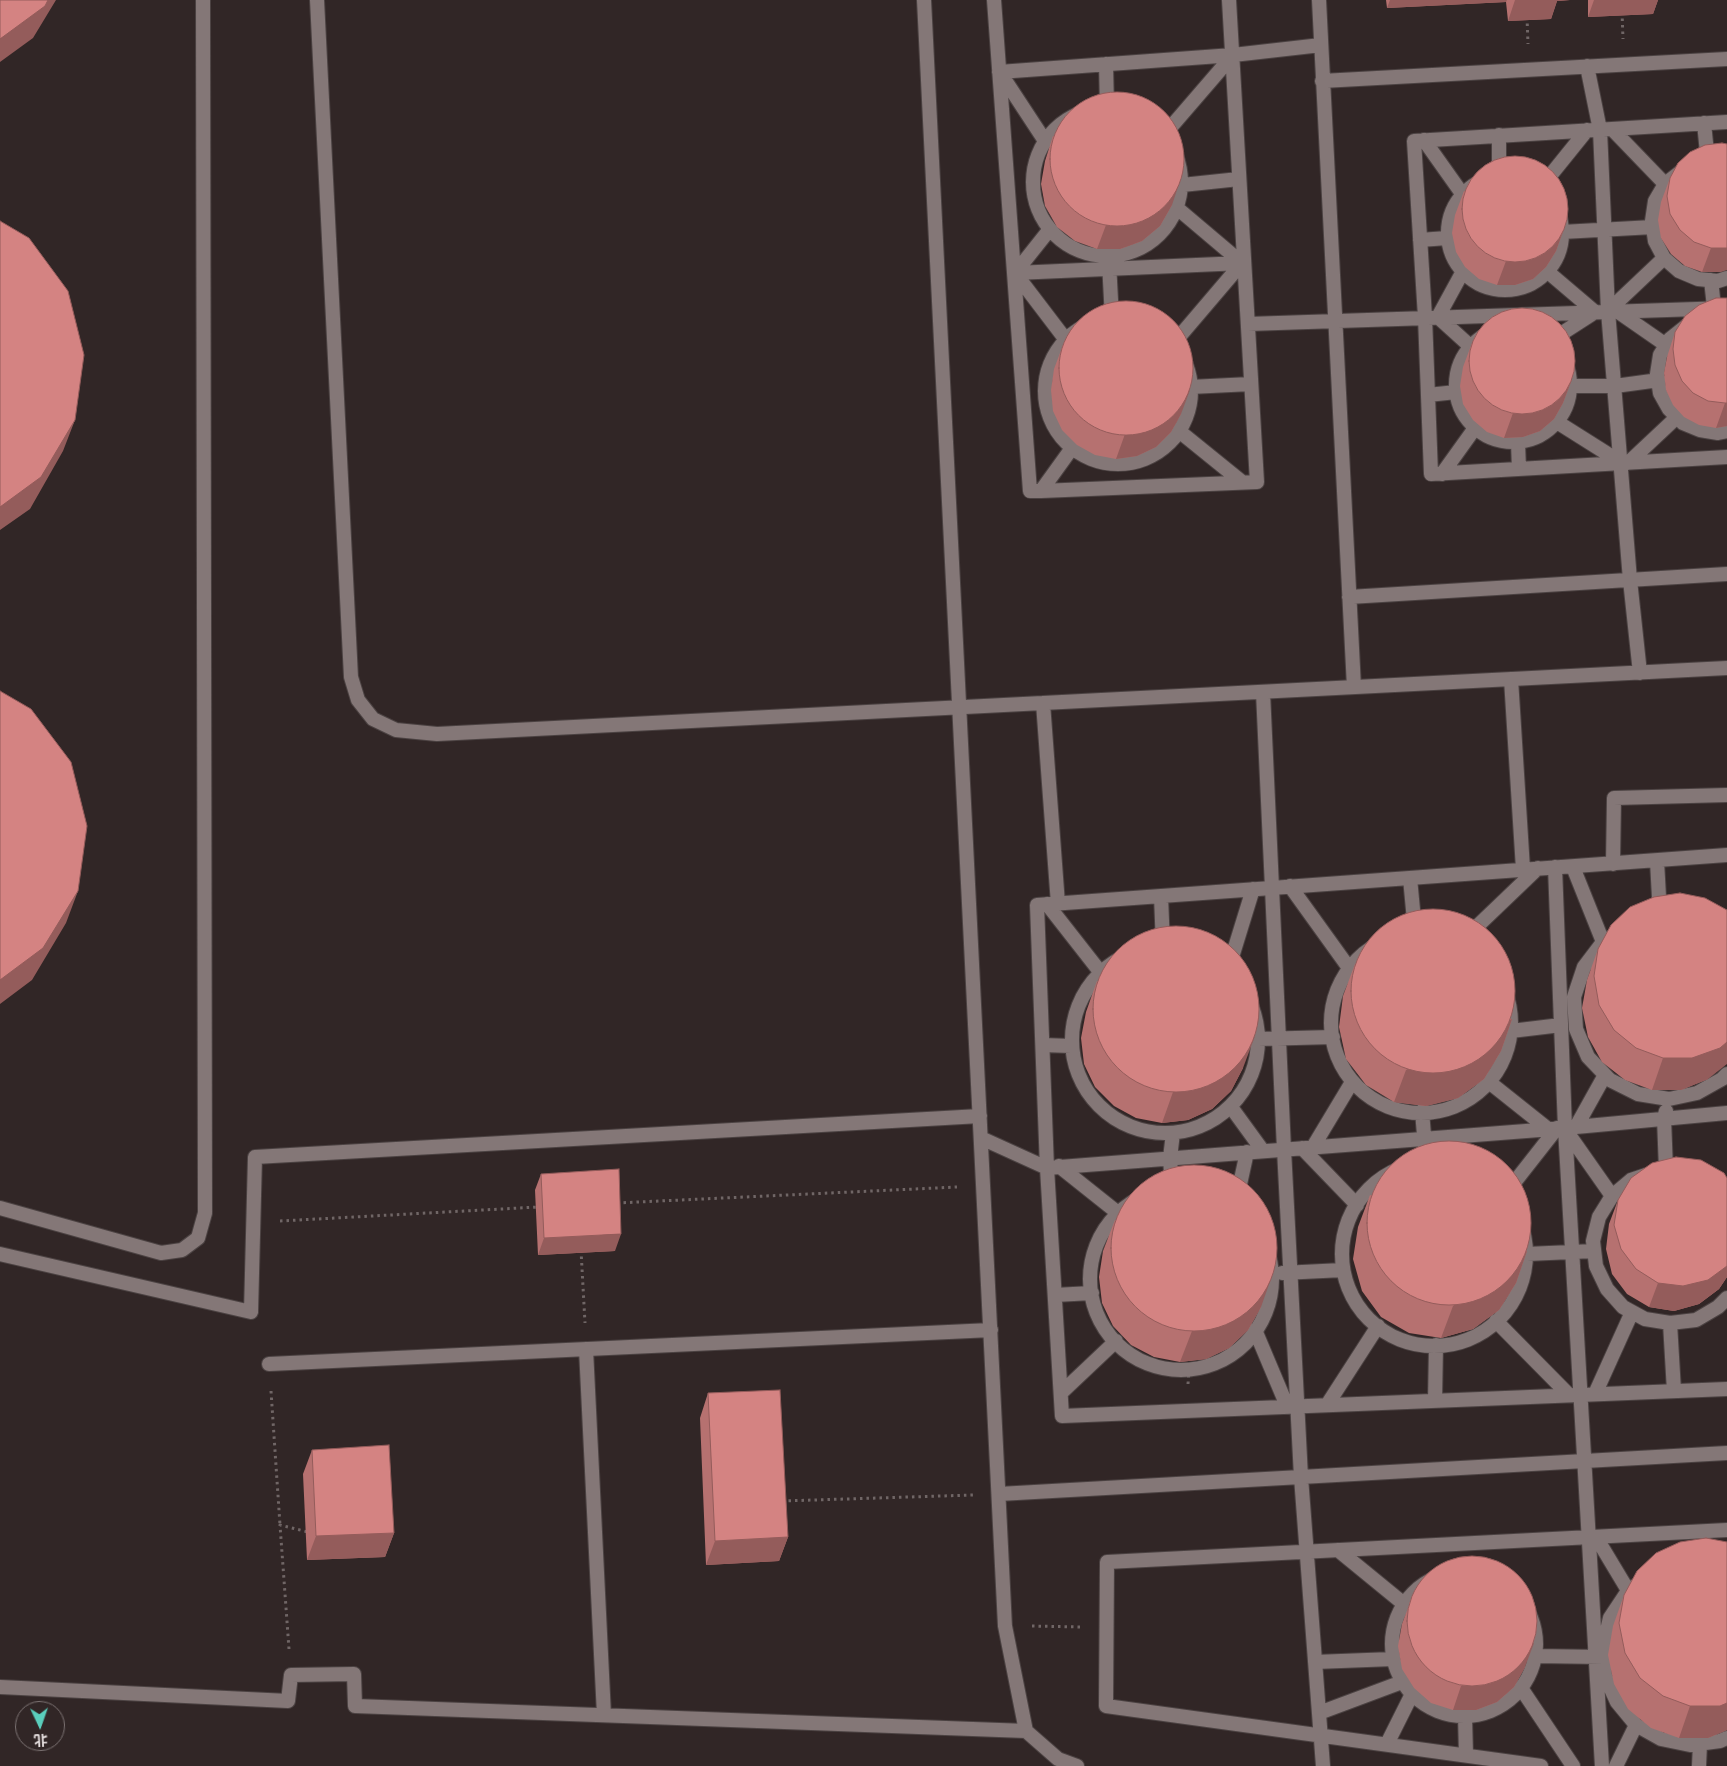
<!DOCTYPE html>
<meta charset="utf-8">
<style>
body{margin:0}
#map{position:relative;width:1727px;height:1766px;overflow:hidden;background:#312626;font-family:"Titillium Web","Noto Sans SC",sans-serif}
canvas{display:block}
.north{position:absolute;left:15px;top:1701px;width:50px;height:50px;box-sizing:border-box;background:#312626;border:1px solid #7b7272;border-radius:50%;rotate:177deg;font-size:14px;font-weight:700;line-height:20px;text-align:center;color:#eae3e3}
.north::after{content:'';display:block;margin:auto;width:18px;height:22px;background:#5acebc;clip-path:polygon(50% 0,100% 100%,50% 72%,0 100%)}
</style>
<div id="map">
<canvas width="1727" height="1766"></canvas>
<div class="north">北</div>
</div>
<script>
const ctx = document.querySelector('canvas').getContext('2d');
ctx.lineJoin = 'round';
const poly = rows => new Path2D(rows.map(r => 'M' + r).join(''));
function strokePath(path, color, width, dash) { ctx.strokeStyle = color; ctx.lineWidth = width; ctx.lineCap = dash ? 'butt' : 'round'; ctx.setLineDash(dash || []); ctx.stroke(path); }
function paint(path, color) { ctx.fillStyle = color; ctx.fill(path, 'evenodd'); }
const service = poly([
 [0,1208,161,1253,182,1250,198,1238,205,1213,203,0]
]);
const minor = poly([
 [317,0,351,677,358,700,373,719,396,730,437,734,1727,668],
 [924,0,1005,1626,1026,1731,1058,1759,1077,1766],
 [994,0,1030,491,1041,491,1257,482,1229,0],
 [1319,0,1354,687],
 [1106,64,1107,108],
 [1587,66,1600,130,1608,311,1630,580,1640,673],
 [999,72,1233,55,1321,45],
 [1001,74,1045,141],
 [1322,81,1727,59],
 '1033 182a74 74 0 1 1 148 0a74 74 0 1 1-148 0Z',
 [1727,122,1414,141,1425,317,1431,474,1727,457],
 [1704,123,1708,163],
 [1612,129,1665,184],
 [1164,135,1233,55],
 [1499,135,1499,176],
 [1424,140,1463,195],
 [1683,170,1665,184,1655,201,1652,221,1655,241,1664,258,1679,271,1698,279,1718,281,1727,278],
 '1448 233a57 57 0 1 1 114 0a57 57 0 1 1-114 0Z',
 [1182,185,1239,179],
 [1541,187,1587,130],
 [1177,208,1242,263],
 [1562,232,1653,227],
 [1420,240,1447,238],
 [1109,262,1112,319],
 [1548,272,1595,312,1550,341],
 [1015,273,1242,263],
 [1015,273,1066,340],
 [1015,273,1050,229],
 [1462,273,1438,317,1470,346],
 [1711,280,1715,316],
 [1608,311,1664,258],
 [1617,311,1666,345],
 '1045 391a73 73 0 1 1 146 0a73 73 0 1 1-146 0Z',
 [1690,323,1670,339,1660,355,1657,374,1660,393,1669,409,1683,423,1700,430,1718,433,1727,431],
 [1248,324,1727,308],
 '1456 385a57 57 0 1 1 114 0a57 57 0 1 1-114 0Z',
 [1173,344,1242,263],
 [1571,386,1615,386,1659,380],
 [1190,387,1251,384],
 [1428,395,1456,392],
 [1557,422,1622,463],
 [1179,431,1242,482],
 [1518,443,1519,469],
 [1628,463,1677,417],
 [1442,474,1475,428],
 [1041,491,1072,448],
 [1349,597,1727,574],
 [1511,679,1523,869],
 [1263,692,1284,1149,1301,1477,1323,1766],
 [1043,703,1058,904],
 [1727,855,1037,905,1047,1168,1062,1416,1727,1389],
 [1657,861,1660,915],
 [1613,864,1614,798,1727,795],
 [1555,867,1565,1128,1602,1766],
 [1573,867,1603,942],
 [1410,878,1415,931],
 [1290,886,1349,968],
 [1161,896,1163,946],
 [1047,904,1101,973],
 '1331 1023a90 90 0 1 1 180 0a90 90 0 1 1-180 0Z',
 [1467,936,1538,868],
 [1613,936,1603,942,1584,967,1574,997,1576,1029,1588,1057,1610,1080,1638,1094,1669,1099,1697,1093,1722,1079,1727,1074],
 '1072 1040a93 93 0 1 1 186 0a93 93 0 1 1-186 0Z',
 [1229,967,1253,889],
 [1511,1031,1561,1025],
 [1258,1039,1333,1037],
 [1043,1045,1071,1046],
 [1489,1082,1548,1129],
 [1231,1107,1263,1151],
 [1422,1111,1425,1147],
 [1666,1111,1664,1118,1666,1170],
 [1576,1127,1605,1075],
 [1565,1129,1612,1196],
 [981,1138,1047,1168,1565,1128,1727,1113],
 [1313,1147,1352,1082],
 [1302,1148,1357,1205],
 '1342 1254a92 92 0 1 1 184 0a92 92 0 1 1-184 0Z',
 [1059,1166,1118,1213],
 [1646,1175,1631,1180,1612,1196,1599,1217,1593,1241,1596,1266,1607,1289,1623,1307,1645,1319,1670,1323,1696,1320,1718,1307,1727,1298],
 [1172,1188,1170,1158,1173,1133],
 '1090 1279a91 91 0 1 1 182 0a91 91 0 1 1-182 0Z',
 [1506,1193,1557,1128],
 [1237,1198,1247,1152],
 [0,1254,251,1312,255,1157,980,1116],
 [1527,1254,1594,1251],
 [1282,1273,1343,1270],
 [1055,1295,1092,1293],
 [1496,1321,1569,1395],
 [1670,1323,1674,1391],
 [1255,1330,1287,1406],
 [586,1349,604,1715],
 [269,1364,991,1330],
 [1061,1393,1116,1341],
 [1595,1394,1632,1312],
 [1435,1401,1436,1345],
 [1327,1405,1378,1326],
 [999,1494,1727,1453],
 [1596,1537,1629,1592],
 [1338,1550,1404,1604],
 '1392 1644a72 72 0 1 1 144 0a72 72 0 1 1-144 0Z',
 [1635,1586,1626,1594,1610,1618,1603,1647,1605,1676,1617,1702,1636,1725,1661,1739,1690,1745,1720,1741,1727,1738],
 [1535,1656,1603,1657],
 [1315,1662,1393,1659],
 [0,1687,288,1701,291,1675,354,1674,355,1706,1026,1731],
 [1521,1688,1573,1766],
 [1319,1713,1402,1682],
 [1465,1716,1466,1755],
 [1387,1744,1412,1694],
 [1541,1766,1106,1706,1107,1562,1727,1530],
 [1616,1766,1636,1725],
 [1699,1766,1700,1744]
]);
strokePath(service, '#4b4242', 16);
strokePath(minor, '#4b4242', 16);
strokePath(poly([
 [1622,12,1623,39],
 [1527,17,1528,44],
 [617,1203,957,1187],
 [280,1221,538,1207],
 [581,1250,585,1323],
 [1188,1384,1189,1369],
 [271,1391,280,1525],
 [782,1501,973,1495],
 [1032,1626,1081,1627],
 [289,1649,280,1525,308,1532]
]), '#706666', 3, [2.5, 4]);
strokePath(service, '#847777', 14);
strokePath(minor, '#847777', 14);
paint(poly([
 [1386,0,1570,0,1557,1,1551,19,1508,21,1506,2,1387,8],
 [1588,0,1658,0,1653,14,1588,17],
 [1053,136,1172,205,1160,226,1142,241,1120,249,1097,249,1075,241,1057,227,1045,206,1041,184,1045,161],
 [1678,163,1721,272,1702,272,1685,266,1671,254,1661,238,1658,220,1661,202,1670,178],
 [1464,191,1565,226,1556,251,1546,267,1533,279,1515,285,1497,285,1479,279,1465,267,1456,252,1452,233,1455,215],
 [1727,298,1727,426,1716,428,1699,425,1684,417,1673,405,1666,390,1664,373,1667,357,1675,332],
 [1472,343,1572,379,1563,403,1554,419,1540,431,1523,437,1504,438,1487,432,1473,420,1463,404,1460,386,1463,367],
 [1063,345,1181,414,1171,432,1156,447,1137,456,1116,459,1095,455,1077,445,1062,430,1053,411,1051,390,1054,369],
 [1598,949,1708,1079,1681,1090,1652,1090,1625,1080,1602,1062,1588,1037,1582,1008,1587,980],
 [1355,964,1512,1019,1501,1051,1484,1079,1458,1098,1426,1106,1394,1102,1366,1085,1346,1059,1339,1027,1343,996],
 [1097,981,1243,1068,1231,1091,1212,1109,1188,1120,1162,1123,1136,1118,1114,1106,1095,1087,1084,1064,1081,1038,1086,1012],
 [541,1174,615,1251,538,1255,535,1190],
 [1727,1178,1727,1277,1719,1289,1699,1304,1674,1311,1649,1307,1627,1294,1612,1274,1606,1249,1609,1224,1618,1200],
 [1370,1195,1527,1251,1516,1283,1499,1310,1473,1329,1441,1338,1409,1333,1381,1317,1362,1291,1353,1259,1358,1227],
 [1115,1220,1261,1307,1248,1330,1229,1348,1206,1359,1180,1362,1154,1357,1131,1345,1113,1326,1102,1303,1099,1277,1103,1251],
 [708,1393,788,1537,779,1561,706,1565,700,1418],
 [312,1450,394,1533,385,1557,307,1560,303,1474],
 [1727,1542,1727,1730,1708,1738,1679,1738,1651,1728,1628,1709,1614,1684,1608,1655,1613,1626,1624,1595],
 [1411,1600,1525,1667,1514,1687,1497,1702,1476,1710,1453,1710,1431,1703,1414,1688,1402,1669,1398,1646,1402,1624]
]), '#b67170');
paint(poly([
 [48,0,56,0,33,38,0,62,0,39],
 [1390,0,1507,0,1506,2,1387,8],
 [1515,0,1570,0,1557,1,1551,19,1508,21],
 [1594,0,1658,0,1653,14,1588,17],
 [1180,181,1172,205,1160,226,1142,241,1120,249,1097,249,1106,225],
 [1565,226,1556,251,1546,267,1533,279,1515,285,1497,285,1506,261],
 [1711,248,1727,248,1727,270,1721,272,1702,272],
 [1572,379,1563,403,1554,419,1540,431,1523,437,1504,438,1513,413],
 [1190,390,1181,414,1171,432,1156,447,1137,456,1116,459,1125,434],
 [1725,403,1727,403,1727,426,1716,428],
 [75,420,63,451,30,509,0,530,0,507],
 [78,891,66,923,32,980,0,1004,0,980],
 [1512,1019,1501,1051,1484,1079,1458,1098,1426,1106,1394,1102,1406,1070],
 [1255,1036,1243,1068,1231,1091,1212,1109,1188,1120,1162,1123,1173,1092],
 [1727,1042,1727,1064,1708,1079,1681,1090,1652,1090,1663,1058],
 [621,1234,615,1251,538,1255,544,1238],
 [1527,1251,1516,1283,1499,1310,1473,1329,1441,1338,1453,1306],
 [1727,1266,1727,1277,1719,1289,1699,1304,1674,1311,1649,1307,1658,1283],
 [1272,1276,1261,1307,1248,1330,1229,1348,1206,1359,1180,1362,1192,1331],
 [394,1533,385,1557,307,1560,316,1536],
 [788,1537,779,1561,706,1565,715,1541],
 [1534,1643,1525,1667,1514,1687,1497,1702,1476,1710,1453,1710,1461,1686],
 [1727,1703,1727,1730,1708,1738,1679,1738,1690,1706]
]), '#945c5b');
const building = poly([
 [0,0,48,0,45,6,0,39,0,0],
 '1050 159a67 67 0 1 1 134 0a67 67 0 1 1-134 0Z',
 [1722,143,1727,144,1727,248,1711,248,1694,242,1680,230,1670,214,1667,196,1670,178,1678,163,1690,152,1705,145,1722,143],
 '1462 209a53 53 0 1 1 106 0a53 53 0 1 1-106 0Z',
 [0,221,29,238,68,291,84,355,75,420,41,477,0,507,0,221],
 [1716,298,1727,298,1727,403,1725,403,1708,401,1693,393,1682,381,1675,365,1673,349,1675,332,1685,316,1699,305,1716,298],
 '1059 368a67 67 0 1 1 134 0a67 67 0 1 1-134 0Z',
 '1469 361a53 53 0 1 1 106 0a53 53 0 1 1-106 0Z',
 [0,691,31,709,71,762,87,826,78,891,43,948,0,980,0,691],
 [1680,893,1705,898,1727,910,1727,1042,1720,1048,1692,1058,1663,1058,1636,1048,1614,1030,1599,1005,1594,976,1598,949,1611,925,1630,907,1654,897,1680,893],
 '1351 991a82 82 0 1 1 164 0a82 82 0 1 1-164 0Z',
 '1093 1009a83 83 0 1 1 166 0a83 83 0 1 1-166 0Z',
 '1367 1223a82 82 0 1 1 164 0a82 82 0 1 1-164 0Z',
 [1676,1157,1701,1160,1724,1173,1727,1178,1727,1266,1708,1280,1683,1286,1658,1283,1636,1269,1621,1249,1614,1225,1618,1200,1631,1178,1652,1163,1676,1157],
 '1111 1248a83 83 0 1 1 166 0a83 83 0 1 1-166 0Z',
 [619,1169,621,1234,544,1238,541,1174,619,1169],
 [780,1390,788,1537,715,1541,708,1393,780,1390],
 [389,1445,394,1533,316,1536,312,1450,389,1445],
 [1706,1538,1727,1542,1727,1703,1720,1706,1690,1706,1663,1696,1640,1678,1625,1653,1619,1623,1624,1595,1637,1571,1656,1553,1680,1542,1706,1538],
 '1407 1621a65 65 0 1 1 130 0a65 65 0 1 1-130 0Z'
]);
paint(building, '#d48382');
strokePath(building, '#945c5b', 1);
</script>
